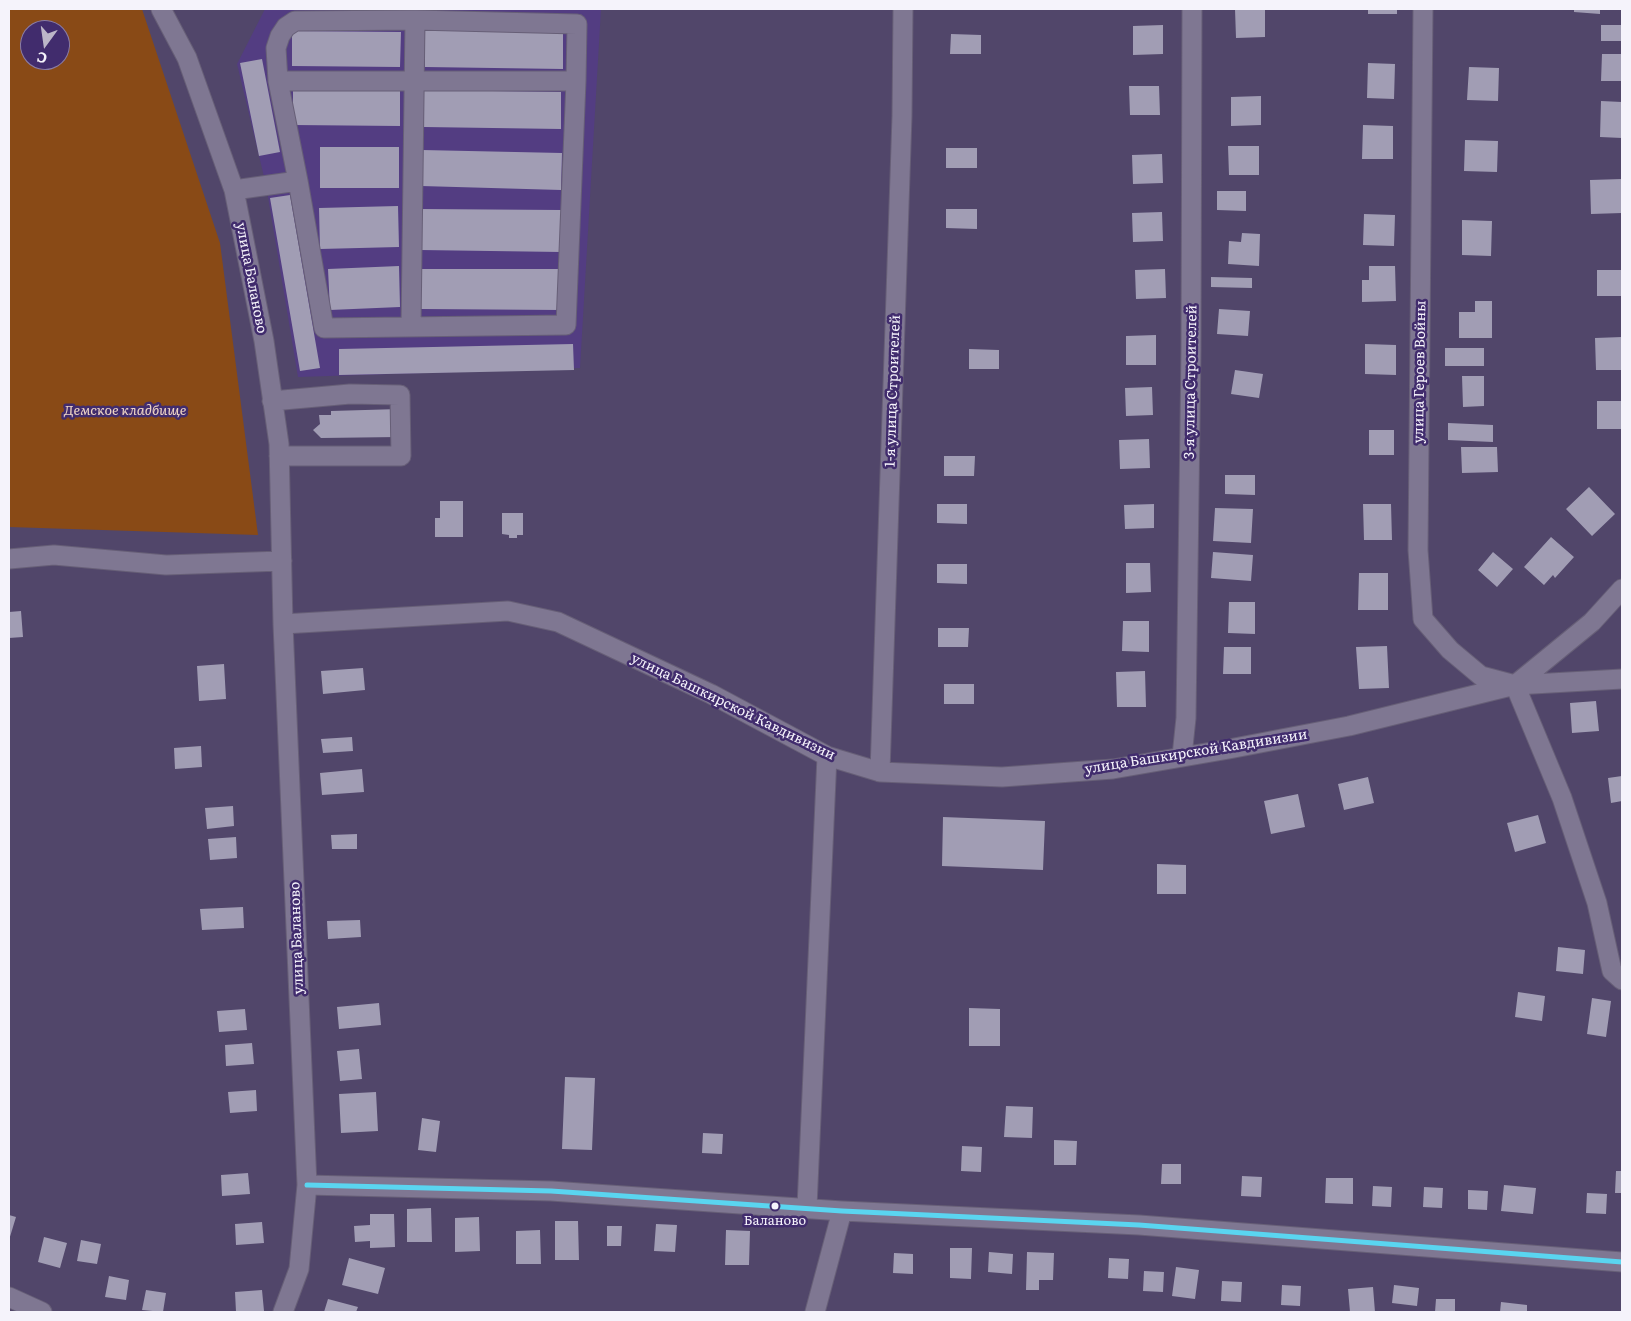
<!DOCTYPE html>
<meta charset="utf-8">
<style>
body{margin:0}
#map{position:relative;width:1631px;height:1321px;overflow:hidden;background:#51466a;font-family:Literata,serif}
canvas{display:block}
.frame{position:absolute;inset:0;border:10px solid #f5f3fb;pointer-events:none}
.north{position:absolute;left:20px;top:20px;width:50px;height:50px;box-sizing:border-box;background:#412c6d;border:1px solid #897ca6;border-radius:50%;rotate:194deg;font-size:14px;font-weight:700;line-height:20px;text-align:center;color:#f5f3fb}
.north::after{content:'';display:block;margin:auto;width:18px;height:22px;background:#bcb6c8;clip-path:polygon(50% 0,100% 100%,50% 72%,0 100%)}
</style>
<div id="map">
<canvas width="1631" height="1321"></canvas>
<div class="frame"></div>
<div class="north">С</div>
</div>
<script>
const ctx = document.querySelector('canvas').getContext('2d');
ctx.lineJoin = 'round';
function paint(path, color) { ctx.fillStyle = color; ctx.fill(path, 'evenodd'); }
const poly = rows => new Path2D(rows.map(r => 'M' + r).join(''));
function strokePath(path, color, width, dash) { ctx.strokeStyle = color; ctx.lineWidth = width; ctx.lineCap = dash ? 'butt' : 'round'; ctx.setLineDash(dash || []); ctx.stroke(path); }
function drawText(font, color, halo, rows, align = 'center') {
  ctx.font = font + ' Literata,serif'; ctx.lineWidth = 5; ctx.setLineDash([]); ctx.textBaseline = 'middle'; ctx.strokeStyle = halo; ctx.fillStyle = color; for (const [text, x, y, turn = 0] of rows) {
    ctx.save(); ctx.translate(x, y); ctx.rotate((+turn || 0) * Math.PI / 180); ctx.textAlign = isNaN(turn) ? turn : align; if (halo) ctx.strokeText(text, 0, 0); ctx.fillText(text, 0, 0); ctx.restore();
  }
}
paint(poly([
 [265,9,601,9,580,368,298,377,266,185,237,64]
]), '#533d82');
paint(poly([
 [9,9,142,9,220,243,258,535,9,527],
 [30,30,60,30,60,60,30,60]
]), '#894a16');
paint(poly([
 [1235,9,1265,9,1265,37,1236,38],
 [1368,9,1397,9,1397,14,1368,14],
 [1574,9,1600,9,1600,14,1574,12],
 [1163,25,1163,54,1133,55,1133,26],
 [1601,25,1622,25,1622,41,1601,41],
 [425,30,563,32,563,69,425,67],
 [292,31,401,32,400,67,292,66],
 [951,34,981,35,981,54,950,54],
 [1602,54,1622,54,1622,81,1601,81],
 [262,59,280,152,259,156,240,63],
 [1368,63,1395,64,1394,99,1367,98],
 [1469,67,1499,68,1498,101,1467,100],
 [1129,86,1159,86,1160,115,1130,115],
 [293,90,400,91,400,126,293,125],
 [424,90,561,92,561,129,424,127],
 [1261,96,1261,125,1231,126,1231,97],
 [1601,101,1622,102,1622,138,1600,137],
 [1363,125,1393,126,1393,159,1362,159],
 [1465,140,1498,141,1497,172,1464,171],
 [1228,146,1259,146,1259,175,1229,175],
 [320,147,399,147,399,188,320,188],
 [946,148,977,148,977,168,946,168],
 [422,150,562,153,561,190,421,186],
 [1162,154,1163,183,1133,184,1132,155],
 [1622,179,1622,213,1591,214,1590,180],
 [1217,191,1246,191,1246,211,1217,210],
 [290,195,320,368,300,371,270,198],
 [398,206,399,247,320,249,319,208],
 [420,209,562,210,561,252,420,250],
 [946,209,977,209,977,229,946,228],
 [1162,212,1163,241,1133,242,1132,213],
 [1364,214,1395,215,1394,246,1363,245],
 [1462,220,1492,221,1491,256,1462,255],
 [1242,233,1260,234,1259,266,1228,264,1229,241,1241,242],
 [399,266,400,307,330,310,328,269],
 [1369,266,1395,266,1396,301,1362,302,1362,280,1369,280],
 [421,269,561,269,561,310,421,309],
 [1165,269,1166,298,1136,299,1135,270],
 [1597,270,1622,270,1622,296,1597,296],
 [1211,277,1252,278,1252,288,1211,287],
 [1475,301,1492,301,1492,338,1459,338,1459,312,1475,312],
 [1219,309,1250,311,1248,336,1217,334],
 [1156,335,1156,365,1126,365,1126,336],
 [1622,337,1622,370,1596,370,1595,338],
 [573,344,574,370,339,375,339,349],
 [1365,344,1396,345,1396,375,1365,374],
 [1445,348,1484,348,1484,366,1445,366],
 [969,349,999,350,999,369,969,369],
 [1235,370,1263,374,1259,398,1231,394],
 [1462,376,1484,376,1484,406,1463,407],
 [1152,387,1153,415,1126,416,1125,388],
 [1597,401,1622,401,1622,429,1597,429],
 [399,409,399,437,321,438,313,430,320,424,319,415,331,415,331,411],
 [1448,423,1493,425,1493,442,1448,440],
 [1369,430,1394,430,1394,455,1369,455],
 [1149,439,1150,468,1120,469,1119,440],
 [1461,447,1497,447,1498,472,1462,473],
 [944,456,975,456,974,476,944,476],
 [1225,475,1255,475,1255,495,1225,494],
 [1589,487,1615,514,1592,536,1566,509],
 [440,501,463,501,463,537,435,537,435,518,440,518],
 [937,504,967,504,967,524,937,523],
 [1154,504,1154,528,1125,529,1124,505],
 [1363,504,1391,504,1392,540,1364,540],
 [1215,508,1253,509,1251,543,1213,541],
 [502,513,523,513,523,535,517,535,517,538,509,538,509,535,502,534],
 [1551,537,1574,557,1555,578,1553,575,1544,585,1524,567],
 [1213,552,1253,555,1251,581,1211,578],
 [1493,552,1513,569,1497,587,1478,570],
 [1126,563,1150,563,1151,592,1126,593],
 [937,564,967,564,967,584,937,583],
 [1359,573,1388,573,1388,610,1358,610],
 [1229,602,1255,602,1255,634,1228,633],
 [21,611,23,637,9,638,9,612],
 [1123,621,1149,621,1149,652,1122,651],
 [938,628,969,628,968,647,938,647],
 [1387,646,1389,688,1359,689,1356,647],
 [1224,647,1251,647,1251,674,1223,674],
 [224,664,226,699,199,701,197,666],
 [363,668,365,690,323,694,321,671],
 [1145,671,1146,707,1117,707,1116,672],
 [944,684,974,684,974,704,944,704],
 [1596,701,1599,731,1572,733,1570,703],
 [352,737,353,751,323,753,321,739],
 [201,746,202,767,175,769,174,748],
 [362,769,364,792,322,795,320,773],
 [1622,776,1622,801,1611,803,1608,778],
 [1368,777,1374,803,1344,810,1338,784],
 [1298,794,1305,827,1271,834,1264,801],
 [233,806,234,826,207,829,205,808],
 [1538,815,1546,843,1515,852,1507,823],
 [943,817,1045,821,1043,870,942,866],
 [357,834,357,849,332,849,331,835],
 [236,837,237,858,210,860,208,839],
 [1157,864,1186,865,1186,894,1157,894],
 [243,907,244,928,202,930,200,909],
 [360,920,361,937,328,939,327,921],
 [1558,947,1585,950,1583,974,1556,971],
 [1518,992,1545,996,1542,1021,1515,1017],
 [1592,998,1611,1001,1606,1037,1587,1034],
 [379,1003,381,1025,339,1029,337,1007],
 [969,1008,1000,1009,1000,1046,969,1046],
 [245,1009,247,1030,219,1032,217,1011],
 [252,1043,254,1064,226,1066,225,1045],
 [359,1049,362,1079,340,1081,337,1051],
 [565,1077,595,1078,592,1150,562,1149],
 [256,1090,257,1111,230,1113,228,1092],
 [376,1092,378,1131,341,1133,339,1094],
 [1006,1106,1033,1107,1032,1138,1004,1137],
 [422,1118,440,1121,436,1152,418,1150],
 [703,1133,723,1134,722,1154,702,1153],
 [1054,1140,1077,1141,1076,1165,1054,1165],
 [962,1146,982,1147,981,1172,961,1171],
 [1162,1164,1181,1164,1181,1184,1161,1184],
 [1616,1171,1622,1171,1622,1193,1615,1193],
 [248,1173,250,1194,222,1196,221,1175],
 [1242,1176,1262,1177,1261,1197,1241,1196],
 [1326,1178,1353,1178,1353,1204,1325,1203],
 [1504,1185,1536,1188,1533,1214,1501,1211],
 [1373,1186,1392,1187,1391,1207,1372,1206],
 [1424,1187,1443,1188,1442,1208,1423,1207],
 [1468,1190,1488,1191,1487,1210,1468,1209],
 [1587,1193,1607,1194,1606,1214,1586,1213],
 [431,1208,432,1242,407,1242,407,1209],
 [370,1214,394,1214,395,1247,370,1248,370,1241,355,1242,354,1226,370,1225],
 [9,1215,16,1217,9,1240],
 [479,1217,480,1251,455,1252,455,1218],
 [555,1221,578,1221,579,1260,555,1260],
 [262,1222,264,1243,236,1245,235,1224],
 [656,1224,677,1225,675,1252,654,1251],
 [607,1226,622,1226,621,1246,607,1246],
 [540,1230,541,1264,516,1264,516,1231],
 [726,1230,750,1231,749,1265,725,1265],
 [44,1237,67,1243,60,1268,38,1262],
 [81,1240,101,1244,97,1264,77,1261],
 [950,1248,972,1248,971,1279,950,1278],
 [989,1252,1013,1254,1012,1274,988,1272],
 [1027,1252,1054,1253,1053,1280,1039,1280,1039,1290,1026,1290],
 [894,1253,913,1254,913,1274,893,1273],
 [349,1258,385,1268,378,1294,342,1285],
 [1109,1258,1129,1259,1128,1279,1108,1278],
 [1176,1267,1199,1270,1195,1299,1172,1296],
 [1144,1271,1164,1272,1163,1292,1143,1291],
 [109,1276,129,1280,126,1300,105,1297],
 [1222,1281,1242,1282,1241,1302,1221,1301],
 [1282,1285,1301,1286,1300,1306,1281,1305],
 [1394,1285,1419,1288,1417,1306,1392,1303],
 [1373,1287,1375,1312,1350,1312,1348,1289],
 [146,1290,166,1293,163,1312,142,1310],
 [262,1290,264,1311,236,1312,235,1292],
 [328,1299,358,1307,356,1312,324,1312],
 [1436,1299,1455,1299,1455,1312,1435,1312],
 [1501,1302,1527,1305,1527,1312,1500,1312]
]), '#a19db4');
const minor = poly([
 [161,9,187,58,234,190,264,341,279,444,283,624,307,1185,299,1269,283,1312],
 [1423,9,1418,550,1423,619,1450,650,1481,676,1515,685,1622,679],
 [415,20,577,24,576,81],
 [278,81,276,48,280,36,286,27,295,21,415,20,411,327],
 [234,190,298,181,324,328,566,325,576,81,278,81,298,181],
 [272,401,350,394,400,395,401,456,279,456],
 [9,559,54,555,166,565,282,561],
 [283,624,508,611,558,622,711,694,827,756,880,772,1002,777,1113,769,1229,749,1349,726,1515,685,1592,622,1622,589],
 [1515,685,1562,798,1597,903,1612,971,1622,980],
 [1182,756,1186,718,1191,349,1192,9],
 [880,772,902,116,903,9],
 [307,1185,551,1191,842,1211,1139,1225,1622,1262],
 [807,1207,827,756],
 [9,1297,42,1312],
 [815,1312,842,1211]
]);
strokePath(minor, '#675f77', 21);
strokePath(minor, '#7f7792', 19);
strokePath(poly([
 [307,1185,551,1191,842,1211,1139,1225,1622,1262]
]), '#5ad5f0', 5);
for (const [x, y, r, color] of [
 [775,1206,4.5,"#f5f3fb"]
]) { const dot = new Path2D(); dot.arc(x, y, r, 0, 2 * Math.PI); ctx.fillStyle = color; ctx.fill(dot); strokePath(dot, '#412c6d', 2); }
drawText('13px', '#f5f3fb', '#412c6d', [
 ["Баланово",775,1221]
]);
drawText('14px', '#f5f3fb', '#412c6d', [
 ["улица Баланово",251,278,79],
 ["улица Героев Войны",1420,372,-89],
 ["3-я улица Строителей",1191,382,-89],
 ["1-я улица Строителей",893,391,-88],
 ["улица Башкирской Кавдивизии",733,707,26],
 ["улица Башкирской Кавдивизии",1196,752,-9],
 ["улица Баланово",297,938,-92]
]);
drawText('italic 14px', '#efd6c5', '#412c6d', [
 ["Демское кладбище",125,411]
]);
</script>
